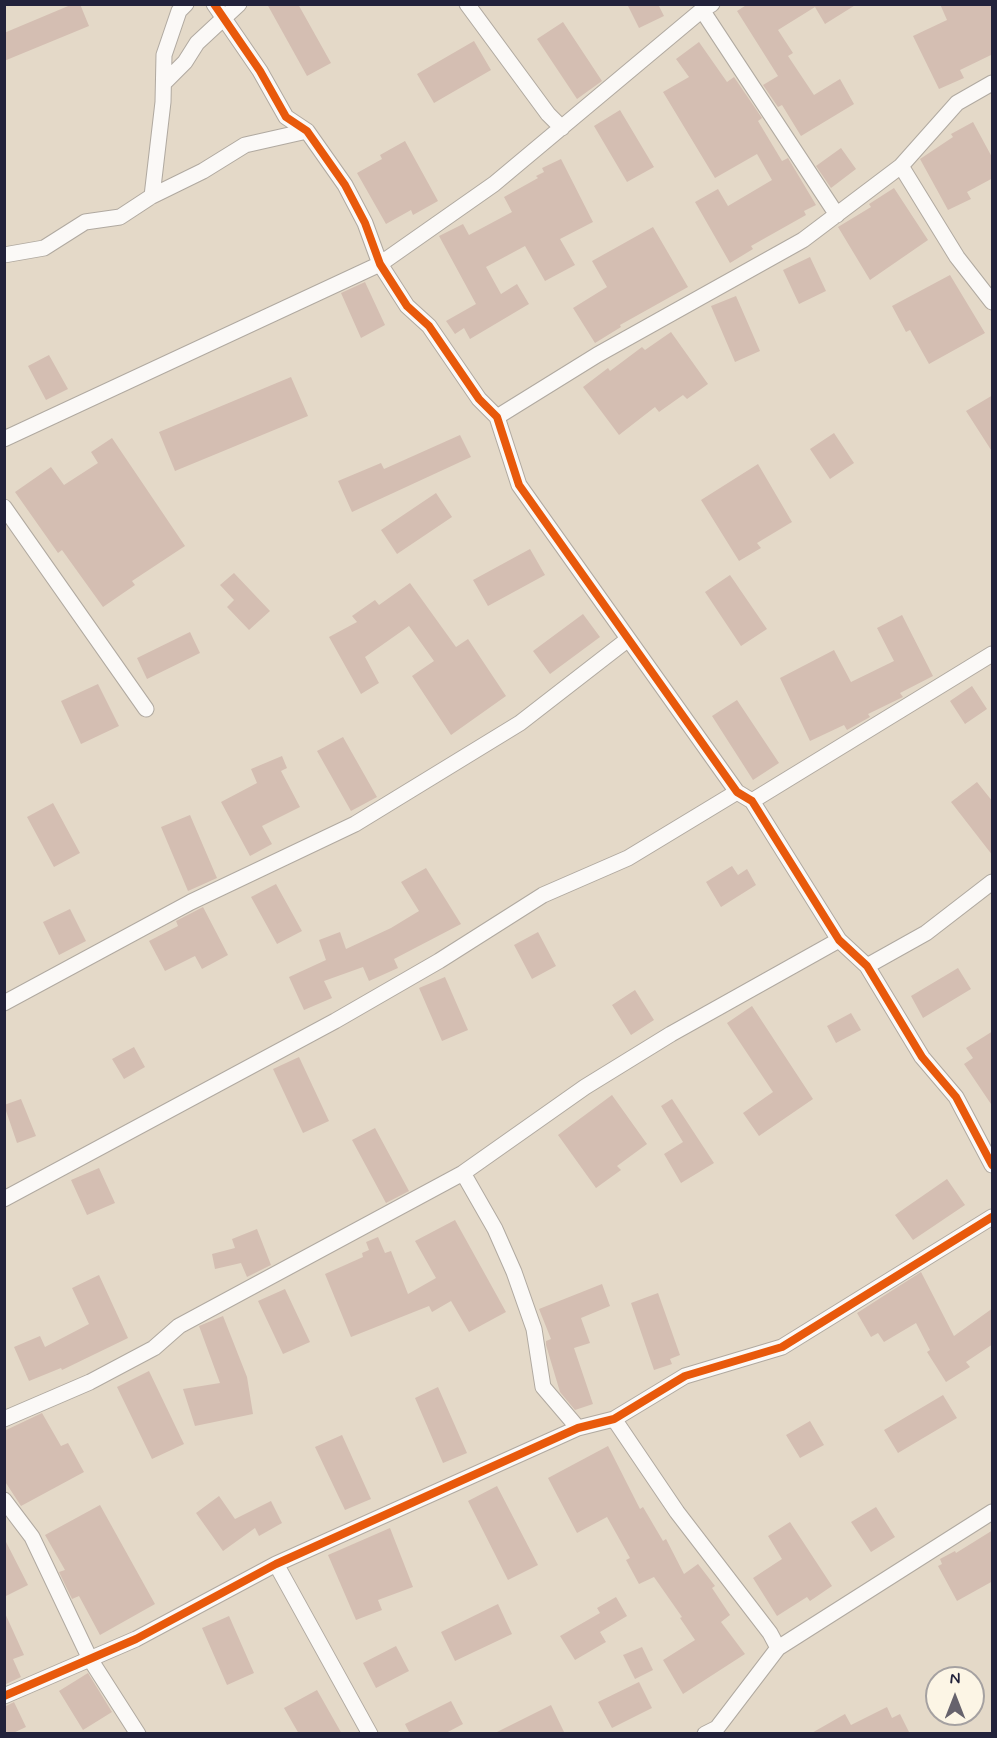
<!DOCTYPE html>
<style>
body{margin:0}
#map{position:relative;width:997px;height:1738px;overflow:hidden;background:#e4d9c8;font-family:Mynerve,sans-serif}
canvas{display:block}
.frame{position:absolute;inset:0;border:6px solid #22223b;pointer-events:none}
.north{position:absolute;left:925px;top:1666px;width:60px;height:60px;box-sizing:border-box;background:#fcf5e5;border:2px solid #a5a1a1;border-radius:50%;rotate:0deg;font-size:16px;font-weight:700;line-height:24px;text-align:center;color:#22223b}
.north::after{content:'';display:block;margin:auto;width:21px;height:27px;background:#66626c;clip-path:polygon(50% 0,100% 100%,50% 72%,0 100%)}
</style>
<div id="map">
<canvas width="997" height="1738"></canvas>
<div class="frame"></div>
<div class="north">N</div>
</div>
<script>
const ctx = document.querySelector('canvas').getContext('2d');
ctx.lineJoin = 'round';
function paint(path, color) { ctx.fillStyle = color; ctx.fill(path, 'evenodd'); }
const poly = rows => new Path2D(rows.map(r => 'M' + r).join(''));
function strokePath(path, color, width, dash) { ctx.strokeStyle = color; ctx.lineWidth = width; ctx.lineCap = dash ? 'butt' : 'round'; ctx.setLineDash(dash || []); ctx.stroke(path); }
paint(poly([
 [73,4,80,4,89,26,4,61,4,33],
 [267,4,298,4,331,63,307,76],
 [627,4,658,4,664,16,639,28],
 [748,4,857,4,825,24,815,7,778,30,793,53,788,56,814,95,840,79,854,104,801,136,782,105,778,107,763,85,778,76,737,11],
 [940,4,993,4,993,54,960,70,964,78,939,89,913,36,947,20],
 [563,22,602,81,577,99,537,39],
 [474,41,491,70,434,103,417,74],
 [699,42,727,82,734,77,762,118,758,121,782,161,788,158,816,205,804,211,806,215,751,246,753,249,730,263,695,202,718,189,728,206,772,180,757,154,715,178,663,92,689,77,676,59],
 [620,110,654,167,627,182,594,126],
 [973,122,993,159,993,178,967,192,971,199,948,210,920,159,953,137,951,134],
 [405,141,438,201,413,215,411,210,386,224,357,173,382,159,380,155],
 [841,148,856,169,831,188,816,166],
 [561,159,593,222,560,239,575,265,545,281,525,246,486,267,501,294,517,284,529,304,470,339,464,328,455,334,446,321,476,304,439,236,463,224,469,235,512,212,504,197,538,178,536,176,544,172,542,168],
 [894,188,928,240,870,280,838,227,871,207,869,204],
 [653,227,688,287,620,325,621,327,595,343,573,308,607,287,592,261],
 [810,257,826,291,799,304,783,270],
 [950,275,985,333,929,364,910,330,906,332,892,306],
 [365,282,385,325,361,338,341,293],
 [736,296,760,351,735,362,711,306],
 [671,332,708,384,687,399,683,395,659,412,655,407,619,435,583,387,608,368,610,371,642,347,645,350],
 [49,355,68,389,46,400,28,366],
 [291,377,308,416,175,471,159,432],
 [993,395,993,453,966,411],
 [834,433,854,463,830,479,810,449],
 [460,435,471,457,352,512,338,481,381,463,384,469],
 [112,438,185,546,132,581,135,585,103,607,62,550,58,553,15,492,51,467,64,485,98,463,91,452],
 [758,464,792,522,757,543,761,548,739,561,701,500],
 [436,493,452,517,397,554,381,530],
 [530,549,545,575,488,606,473,580],
 [234,573,270,611,249,630,227,607,234,600,220,585],
 [730,575,767,629,741,646,705,592],
 [410,583,456,647,468,639,506,696,451,735,412,676,434,661,409,626,365,657,379,683,361,694,329,637,357,622,352,616,375,600,379,605],
 [583,614,600,637,550,674,533,651],
 [902,615,933,676,900,693,903,697,868,714,870,717,847,730,844,725,810,741,780,678,834,650,851,682,894,661,877,628],
 [190,632,200,653,147,679,137,658],
 [98,684,119,726,81,744,61,701],
 [972,686,987,709,965,724,950,701],
 [737,700,779,763,753,780,712,716],
 [343,737,377,797,351,811,317,751],
 [282,756,287,768,281,771,300,807,262,826,272,844,250,856,221,802,257,783,251,769],
 [977,782,993,802,993,856,951,802],
 [53,803,80,853,54,867,27,817],
 [190,815,217,878,188,891,161,827],
 [732,866,738,875,747,869,756,885,721,907,706,882],
 [426,868,461,924,394,959,398,968,369,981,363,967,324,981,332,998,304,1010,289,977,326,960,319,940,340,932,346,949,391,928,419,911,401,882],
 [276,884,302,931,277,944,251,897],
 [203,907,228,955,202,969,195,956,165,971,149,941,178,926,176,921],
 [70,909,86,941,59,955,43,922],
 [538,932,556,966,532,979,514,945],
 [958,968,971,989,923,1018,911,996],
 [445,977,468,1030,442,1041,419,988],
 [635,990,654,1020,631,1035,612,1005],
 [752,1006,813,1099,759,1136,743,1113,773,1092,727,1023],
 [851,1013,861,1030,836,1043,827,1026],
 [993,1031,993,1107,964,1064,973,1058,966,1048],
 [134,1047,145,1067,124,1079,112,1059],
 [299,1057,329,1121,303,1133,273,1069],
 [612,1095,647,1144,617,1166,621,1170,596,1188,558,1135],
 [21,1099,36,1136,17,1143,4,1105],
 [672,1099,714,1163,681,1183,664,1154,683,1142,661,1106],
 [375,1128,409,1191,386,1203,352,1140],
 [99,1168,115,1203,87,1215,71,1180],
 [947,1179,965,1205,913,1240,895,1215],
 [455,1220,506,1312,469,1332,451,1301,432,1312,429,1306,351,1337,325,1274,363,1257,362,1253,369,1250,366,1242,378,1237,385,1253,391,1251,408,1294,436,1278,415,1241],
 [257,1229,271,1265,247,1277,241,1263,215,1269,212,1254,235,1248,232,1239],
 [921,1272,954,1336,993,1308,993,1344,966,1362,970,1367,946,1382,927,1352,930,1350,916,1323,884,1342,878,1333,871,1337,857,1313],
 [99,1275,128,1338,62,1370,61,1368,29,1381,14,1347,40,1336,45,1347,89,1324,72,1288],
 [602,1284,610,1306,581,1318,590,1343,574,1348,593,1404,575,1410,560,1392,546,1345,546,1341,551,1339,539,1309],
 [285,1289,310,1342,283,1354,258,1301],
 [658,1293,680,1355,670,1359,672,1364,654,1370,631,1303],
 [223,1316,247,1377,253,1414,195,1426,183,1389,220,1383,199,1326],
 [149,1371,184,1444,152,1459,117,1387],
 [438,1387,467,1453,443,1463,415,1398],
 [943,1395,957,1418,898,1453,884,1430],
 [42,1413,61,1446,68,1443,84,1472,21,1506,4,1480,4,1431],
 [810,1421,824,1445,800,1458,786,1435],
 [342,1435,371,1499,345,1510,315,1447],
 [608,1446,640,1509,643,1507,663,1541,666,1539,684,1574,698,1564,715,1586,712,1588,730,1615,721,1622,745,1654,683,1694,663,1660,695,1640,680,1618,682,1617,654,1577,639,1584,626,1560,630,1558,607,1517,577,1533,548,1478],
 [497,1486,538,1565,508,1580,468,1501],
 [219,1496,235,1519,271,1501,282,1523,259,1536,255,1528,223,1551,196,1513],
 [100,1505,155,1604,100,1635,79,1596,72,1599,59,1572,65,1570,45,1535],
 [876,1507,895,1537,871,1552,851,1522],
 [790,1522,832,1586,810,1601,807,1597,777,1616,753,1578,782,1559,768,1536],
 [390,1528,413,1587,378,1600,382,1610,356,1620,328,1555],
 [993,1530,993,1581,957,1601,938,1566,942,1564,940,1559,955,1551,956,1553],
 [4,1538,28,1585,4,1597],
 [616,1597,627,1616,600,1632,606,1642,575,1660,560,1636,600,1613,597,1608],
 [498,1604,512,1634,455,1661,441,1632],
 [4,1611,24,1655,13,1659,21,1677,4,1685],
 [229,1616,254,1673,227,1685,202,1628],
 [396,1646,409,1671,376,1688,363,1663],
 [642,1647,653,1670,635,1679,623,1655],
 [88,1673,112,1712,83,1730,59,1691],
 [639,1682,652,1708,612,1728,598,1702],
 [317,1690,342,1734,299,1734,284,1708],
 [451,1701,463,1724,444,1734,410,1734,405,1724],
 [14,1702,26,1727,11,1734,4,1734,4,1707],
 [551,1705,565,1734,493,1734],
 [887,1707,892,1718,900,1714,910,1734,810,1734,845,1714,851,1725]
]), '#d4beb2');
const street = poly([
 [214,4,260,71,286,117,307,131,345,185,365,223,380,264,407,306,429,326,479,399,497,417,519,485,737,792,752,801,839,940,867,966,922,1057,956,1097,992,1165],
 [467,4,548,114,562,128],
 [702,10,837,215],
 [164,83,185,62,197,43,239,4],
 [901,166,957,257,992,302],
 [152,196,163,102,164,55,179,11,186,4],
 [4,255,44,248,85,222,120,217,152,196,203,171,245,145,307,131],
 [497,417,597,355,803,240,901,166,957,103,992,83],
 [4,439,380,264,494,184,702,10,712,4],
 [4,507,146,709],
 [752,801,992,654],
 [867,966,926,933,992,882],
 [4,1003,191,902,355,824,520,723,627,640],
 [463,1173,495,1229,514,1272,534,1329,543,1387,578,1428],
 [4,1199,335,1021,439,961,543,895,628,858,737,792],
 [4,1419,90,1382,154,1348,179,1326,463,1173,585,1087,671,1034,839,940],
 [614,1419,677,1512,770,1633,778,1648],
 [4,1500,32,1537,90,1659,138,1734],
 [276,1564,370,1734],
 [4,1696,136,1639,276,1564,578,1428,614,1419,685,1376,782,1347,992,1217],
 [705,1734,717,1728,778,1648,992,1512]
]);
strokePath(street, '#b0a9a0', 17);
strokePath(street, '#fbf9f7', 15);
strokePath(poly([
 [214,4,260,71,286,117,307,131,345,185,365,223,380,264,407,306,429,326,479,399,497,417,519,485,737,792,752,801,839,940,867,966,922,1057,956,1097,992,1165],
 [4,1696,136,1639,276,1564,578,1428,614,1419,685,1376,782,1347,992,1217]
]), '#e8590c', 8);
</script>
